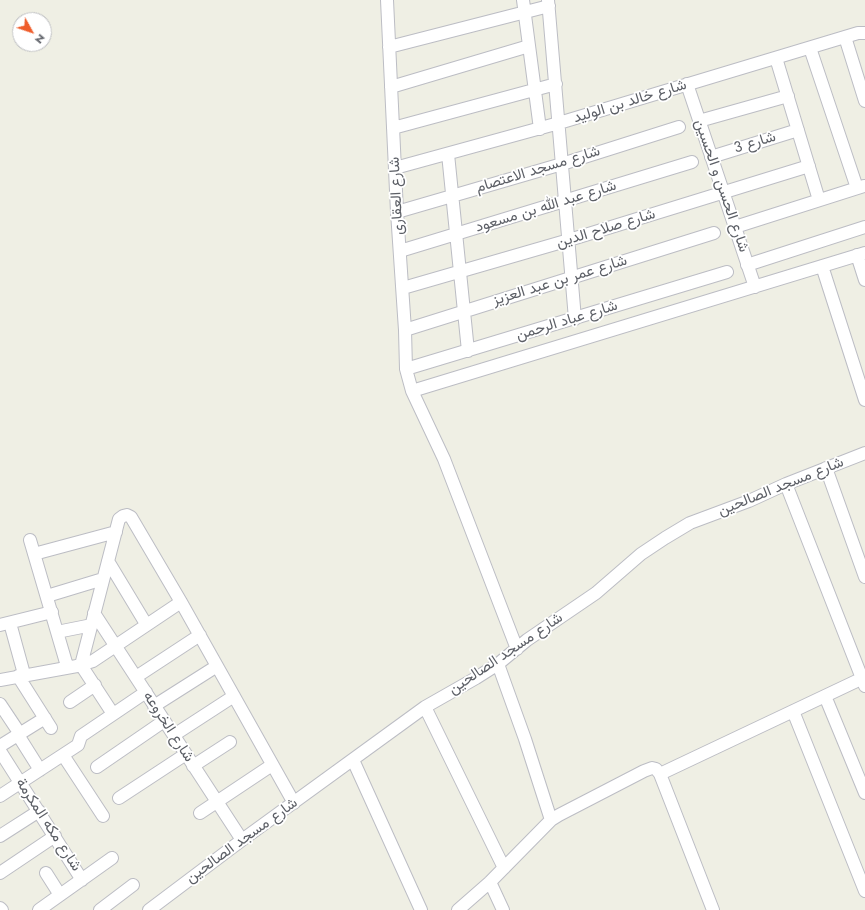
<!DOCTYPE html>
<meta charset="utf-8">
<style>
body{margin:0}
#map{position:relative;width:865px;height:910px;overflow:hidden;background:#efefe4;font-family:Jost,sans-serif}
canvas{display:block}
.north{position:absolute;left:12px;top:12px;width:40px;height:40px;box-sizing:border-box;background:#fff;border:1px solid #bebfc2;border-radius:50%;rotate:130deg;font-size:11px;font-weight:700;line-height:16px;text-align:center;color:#5c5f66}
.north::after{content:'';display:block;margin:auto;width:14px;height:18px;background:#ef5d2b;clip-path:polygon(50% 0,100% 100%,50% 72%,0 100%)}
</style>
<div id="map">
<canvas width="865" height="910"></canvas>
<div class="north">N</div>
</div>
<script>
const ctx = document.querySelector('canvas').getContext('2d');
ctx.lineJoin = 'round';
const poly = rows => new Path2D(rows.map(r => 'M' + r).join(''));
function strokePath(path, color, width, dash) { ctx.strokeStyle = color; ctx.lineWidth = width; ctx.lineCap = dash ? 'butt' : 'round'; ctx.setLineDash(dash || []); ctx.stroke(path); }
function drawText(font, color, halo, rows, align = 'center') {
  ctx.font = font + ' Jost,Vazirmatn,sans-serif'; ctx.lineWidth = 3.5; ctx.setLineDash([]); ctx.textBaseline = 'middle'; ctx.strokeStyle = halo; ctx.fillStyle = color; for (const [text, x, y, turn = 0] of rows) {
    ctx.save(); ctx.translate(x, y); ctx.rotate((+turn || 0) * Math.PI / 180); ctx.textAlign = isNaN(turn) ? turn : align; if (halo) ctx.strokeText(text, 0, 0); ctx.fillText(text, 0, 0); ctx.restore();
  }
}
const minor = poly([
 [387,0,397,212,405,330,406,369,412,391,444,459,517,649],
 [523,0,540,129],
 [548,0,575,319],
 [845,37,865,101],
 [389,47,549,6],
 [810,48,857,188],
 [776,58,819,200],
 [687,84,755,287],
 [391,87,529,46],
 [699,121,788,96],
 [393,128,556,84],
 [448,154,468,351],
 [711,157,798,130],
 [395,168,559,123,858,33,865,33],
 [397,212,562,164,679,127],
 [735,227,864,186],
 [400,251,692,162],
 [857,255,865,280],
 [747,265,865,227],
 [822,266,865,400],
 [403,288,569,240,809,166],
 [405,330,714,233],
 [406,369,727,272],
 [412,391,865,253],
 [826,468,865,577],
 [786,484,865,686],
 [30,540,67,666],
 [34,554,116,532],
 [108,561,146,624],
 [47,596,103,579],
 [94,613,242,840],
 [10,623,24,674],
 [0,625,52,612],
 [57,632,92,625],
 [498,664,525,739,551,820],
 [18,676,51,728],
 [136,677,200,635],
 [0,680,77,666,93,661,181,602],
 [825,696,865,793],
 [70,702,95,685],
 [0,704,20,734],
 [154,706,217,666],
 [425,707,504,868],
 [793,711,865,891],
 [113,714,81,665,119,519,123,516,127,515,131,517,181,602,294,803],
 [18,735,40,770],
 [174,735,234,696],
 [0,746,45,718],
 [0,751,82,880],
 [63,755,103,816],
 [353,760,421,910],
 [193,766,230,742],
 [97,767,164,721],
 [660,774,865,677],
 [0,796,78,745,81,736,146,692],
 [119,798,186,754],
 [200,813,272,765],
 [0,836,39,811],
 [0,873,55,836],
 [46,873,60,895],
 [490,882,503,910],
 [0,908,2,910],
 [39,910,112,858],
 [100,910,133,885],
 [149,910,242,840,425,707,476,678,498,664,527,640,596,593,641,554,665,538,690,523,749,501,786,484,865,453],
 [458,910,490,882,551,820,559,815,644,771,652,768,656,769,660,774,713,910]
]);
strokePath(minor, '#bcbdc4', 14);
strokePath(minor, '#fff', 12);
drawText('15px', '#5c5f66', '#fff', [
 ["شارع خالد بن الوليد",630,102,-17],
 ["شارع 3",755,143,-17],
 ["شارع مسجد الاعتصام",538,170,-17],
 ["شارع الحسن و الحسين",721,186,71],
 ["شارع العقارى",397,196,-93],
 ["شارع عبد الله بن مسعود",546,207,-17],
 ["شارع صلاح الدين",606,229,-17],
 ["شارع عمر بن عبد العزيز",560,281,-17],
 ["شارع عباد الرحمن",567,321,-17],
 ["شارع مسجد الصالحين",781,487,-22],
 ["شارع مسجد الصالحين",506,654,-34],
 ["شارع الخروعه",168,727,57],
 ["شارع مكه المكرمة",48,825,57],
 ["شارع مسجد الصالحين",242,841,-36]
]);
</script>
